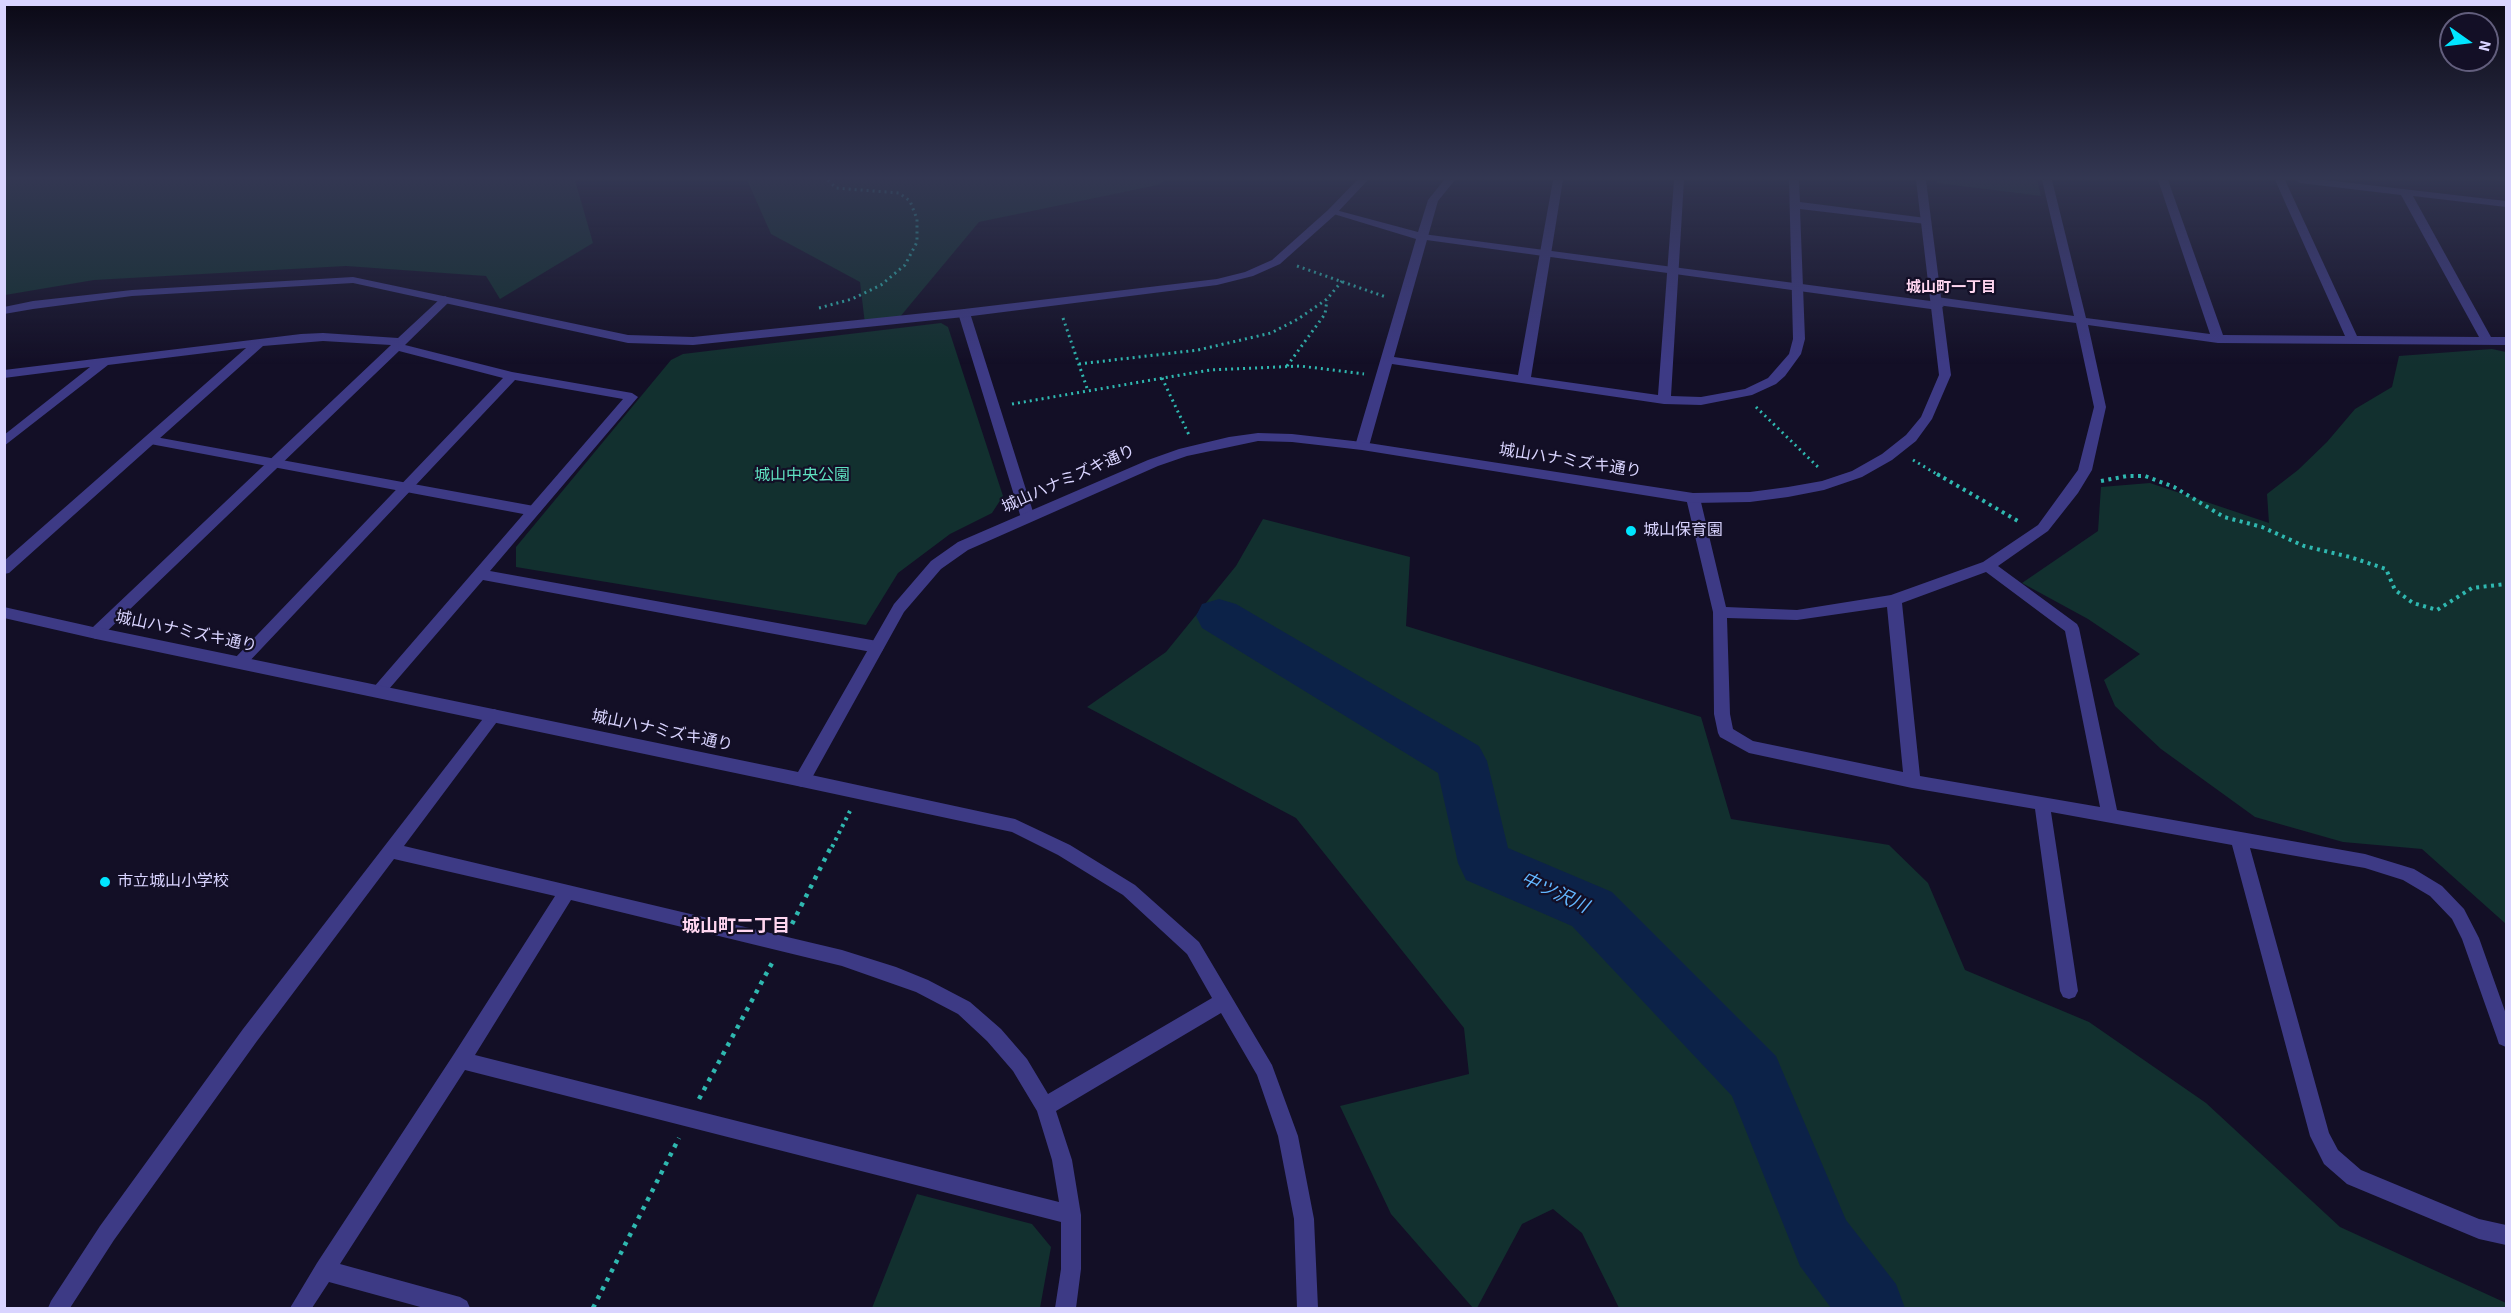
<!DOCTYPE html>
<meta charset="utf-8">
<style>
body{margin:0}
#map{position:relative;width:2511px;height:1313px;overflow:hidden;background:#130f26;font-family:"Source Sans 3",sans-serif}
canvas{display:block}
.frame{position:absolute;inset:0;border:6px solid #d9d4ff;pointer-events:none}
.north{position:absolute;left:2439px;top:12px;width:60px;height:60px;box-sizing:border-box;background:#130f26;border:2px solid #625e7d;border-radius:50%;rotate:104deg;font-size:16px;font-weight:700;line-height:24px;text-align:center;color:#d9d4ff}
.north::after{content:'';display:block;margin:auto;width:21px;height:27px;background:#00e5ff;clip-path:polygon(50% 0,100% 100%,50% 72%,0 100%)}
</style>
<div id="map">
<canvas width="2511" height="1313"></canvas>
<div class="frame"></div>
<div class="north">N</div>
</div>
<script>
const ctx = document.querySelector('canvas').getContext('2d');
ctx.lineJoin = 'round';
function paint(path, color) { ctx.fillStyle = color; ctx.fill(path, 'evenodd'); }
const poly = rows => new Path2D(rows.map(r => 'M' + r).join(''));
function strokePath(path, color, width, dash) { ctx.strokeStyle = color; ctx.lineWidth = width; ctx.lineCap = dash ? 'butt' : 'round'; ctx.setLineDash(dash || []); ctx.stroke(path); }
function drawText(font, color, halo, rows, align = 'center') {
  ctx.font = font + ' "Source Sans 3","Noto Sans JP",sans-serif'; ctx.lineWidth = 4.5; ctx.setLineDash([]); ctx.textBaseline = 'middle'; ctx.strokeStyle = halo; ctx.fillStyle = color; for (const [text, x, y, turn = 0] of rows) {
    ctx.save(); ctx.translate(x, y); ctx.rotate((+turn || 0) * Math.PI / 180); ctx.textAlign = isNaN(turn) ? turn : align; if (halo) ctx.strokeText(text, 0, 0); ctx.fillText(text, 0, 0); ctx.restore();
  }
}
paint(poly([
 [5,180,575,180,593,243,500,299,486,276,346,266,94,280,5,295],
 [747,180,1165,180,1158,185,979,222,894,324,865,324,860,282,771,234],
 [1937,180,2037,180,2041,196,1937,183],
 [941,323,948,327,1003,496,992,513,950,534,898,573,866,625,516,567,516,547,671,360,683,354],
 [2492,349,2506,352,2506,924,2422,849,2343,842,2255,817,2161,749,2115,706,2104,680,2140,654,2088,619,2022,583,2098,531,2101,487,2150,483,2269,523,2267,494,2298,470,2327,442,2355,409,2392,387,2399,356],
 [1263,519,1410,557,1406,626,1701,717,1731,819,1889,845,1928,883,1965,970,2089,1022,2206,1103,2340,1227,2506,1303,2506,1308,1619,1308,1582,1233,1553,1209,1522,1224,1477,1308,1473,1308,1391,1214,1340,1106,1469,1074,1464,1028,1296,818,1087,707,1166,652,1236,566],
 [917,1194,1032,1224,1051,1247,1040,1308,872,1308]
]), '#12302f');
paint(poly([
 [1219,599,1236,604,1479,746,1487,761,1508,848,1612,892,1776,1056,1846,1220,1896,1284,1905,1308,1831,1308,1800,1266,1732,1096,1572,926,1466,880,1458,863,1438,773,1202,628,1196,616,1202,604,1219,599]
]), '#0c2248');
strokePath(poly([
 [1297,266,1386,297],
 [819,308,852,299,881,285,905,265,917,242,917,219,910,201,899,193,836,188,828,180],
 [1063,318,1088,391],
 [1079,364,1198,350,1271,333,1298,319,1327,299,1342,281],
 [1287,366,1325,314,1327,300],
 [1162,378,1189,435],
 [1012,404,1210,370,1300,366,1364,374],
 [1756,407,1819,468],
 [1913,460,1940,476]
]), '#2fb8b0', 3, [2, 4]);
strokePath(poly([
 [1937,474,2018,521],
 [2101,481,2127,476,2145,476,2174,487,2224,517,2262,527,2304,546,2350,557,2386,569,2395,590,2413,603,2437,610,2472,588,2506,584],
 [832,847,850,811]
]), '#2fb8b0', 4, [3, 4.5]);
strokePath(poly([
 [792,924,832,845],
 [699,1099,772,963],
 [593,1308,679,1138]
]), '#2fb8b0', 4.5, [4, 6]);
paint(poly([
 [1423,234,1938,302,1944,306,1938,310,1419,239,1419,235,1423,234],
 [150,436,534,506,541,511,534,516,145,443,144,440,150,436]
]), '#3d3a85');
paint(poly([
 [1444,180,1455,180,1438,201,1394,357,1518,375,1553,180,1563,180,1531,377,1658,395,1674,180,1684,180,1671,396,1701,397,1745,389,1768,378,1789,354,1793,339,1789,180,1799,180,1800,202,1926,218,1931,221,1926,224,1800,209,1805,339,1801,354,1785,376,1776,384,1752,395,1701,405,1664,404,1392,364,1369,446,1367,449,1357,449,1355,446,1416,239,1327,212,1332,209,1418,232,1428,200,1444,180],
 [2042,180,2052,180,2086,318,2210,334,2158,180,2168,180,2223,335,2345,336,2275,180,2285,180,2357,336,2479,337,2401,195,2300,183,2295,180,2326,180,2506,201,2506,207,2413,196,2491,337,2506,337,2506,345,2218,343,2088,325,2106,407,2092,470,2078,493,2048,531,1998,566,2077,624,2079,628,2117,810,2365,854,2414,869,2442,886,2464,909,2479,938,2506,1014,2506,1047,2499,1044,2497,1038,2462,939,2452,919,2430,896,2403,880,2365,868,2250,848,2329,1133,2338,1150,2361,1170,2479,1219,2506,1225,2506,1245,2479,1239,2347,1184,2324,1164,2310,1136,2232,845,2051,812,2078,991,2075,997,2069,999,2063,997,2060,991,2035,809,1912,788,1749,753,1720,737,1718,733,1714,714,1713,612,1686,498,1688,495,1698,495,1700,498,1726,607,1797,610,1891,595,1983,562,2038,525,2078,470,2094,407,2076,323,1937,305,1931,301,1937,297,2074,316,2042,180],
 [1986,572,2065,631,2100,807,1920,776,1902,603,1986,572],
 [1887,607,1903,772,1753,741,1733,729,1730,714,1727,618,1797,620,1887,607],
 [445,296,451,300,449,302,405,345,512,372,632,393,638,397,490,571,877,641,882,643,884,647,882,651,877,653,483,580,383,696,373,696,370,692,373,688,623,399,515,380,245,666,235,666,232,662,235,658,503,378,399,351,101,637,96,639,4,618,4,607,93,627,391,345,323,341,263,346,9,573,4,574,4,561,246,348,108,365,4,446,4,435,90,367,4,378,4,370,301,334,323,333,398,338,441,298,445,296],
 [964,309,970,313,1035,518,1033,521,1023,521,1021,518,958,313,964,309],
 [494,709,499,711,502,715,499,719,404,846,842,950,896,967,928,980,970,1002,1001,1029,1027,1059,1048,1094,1212,998,1187,954,1123,895,1058,855,1012,832,802,787,796,785,794,780,796,775,802,773,1015,819,1070,845,1135,885,1199,942,1272,1065,1298,1136,1314,1219,1318,1308,1297,1308,1294,1219,1278,1136,1257,1075,1221,1013,1056,1111,1072,1160,1081,1215,1081,1269,1076,1308,1055,1308,1061,1269,1061,1222,465,1070,340,1264,460,1297,467,1301,470,1308,424,1308,329,1282,312,1308,290,1308,317,1263,454,1054,555,896,394,859,257,1041,114,1240,70,1308,48,1308,51,1301,100,1226,243,1029,489,711,494,709],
 [571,900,842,966,916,992,958,1014,987,1041,1013,1071,1037,1111,1052,1160,1059,1202,475,1055,571,900]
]), '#3d3a85');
paint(poly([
 [1357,180,1368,180,1336,214,1280,264,1253,276,1217,285,964,317,693,345,628,343,353,283,132,296,33,309,4,314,4,307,33,301,132,290,353,277,628,335,693,337,964,309,1217,279,1245,272,1272,260,1328,210,1357,180],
 [1916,180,1926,180,1951,375,1932,419,1916,441,1892,460,1862,477,1824,490,1788,497,1750,502,1693,503,1362,450,1292,442,1258,441,1187,456,1158,466,968,550,941,569,904,612,808,785,802,787,96,639,91,637,89,633,91,629,96,627,798,772,894,604,931,561,958,542,1148,460,1179,449,1229,437,1258,433,1292,434,1362,442,1693,493,1750,492,1788,487,1822,481,1852,471,1882,454,1906,435,1921,417,1939,375,1916,180]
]), '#3d3a85');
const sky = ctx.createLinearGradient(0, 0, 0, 364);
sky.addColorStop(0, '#0a0815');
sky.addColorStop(0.49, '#333752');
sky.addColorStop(1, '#33375200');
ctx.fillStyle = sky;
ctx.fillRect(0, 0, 2511, 364);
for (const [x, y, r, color] of [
 [1631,531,6,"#00e5ff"],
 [105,882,6,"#00e5ff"]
]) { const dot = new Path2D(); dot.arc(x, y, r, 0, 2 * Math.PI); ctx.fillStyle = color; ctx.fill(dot); strokePath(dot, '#130f26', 2); }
drawText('bold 15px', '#ffd6f0', '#130f26', [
 ["城山町一丁目",1951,289]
]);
drawText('16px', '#d9d4ff', '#130f26', [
 ["城山ハナミズキ通り",1570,462,9],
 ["城山ハナミズキ通り",1069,480,-24],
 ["城山ハナミズキ通り",186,633,12],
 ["城山ハナミズキ通り",662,732,12]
]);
drawText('16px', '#5fe0c0', '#130f26', [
 ["城山中央公園",802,476]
]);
drawText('16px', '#d9d4ff', '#130f26', [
 ["城山保育園",1643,531],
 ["市立城山小学校",117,882]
], 'left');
drawText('italic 18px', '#62b6ff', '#130f26', [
 ["中ツ沢川",1554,894,25]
]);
drawText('bold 18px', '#ffd6f0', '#130f26', [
 ["城山町二丁目",736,928]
]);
</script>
